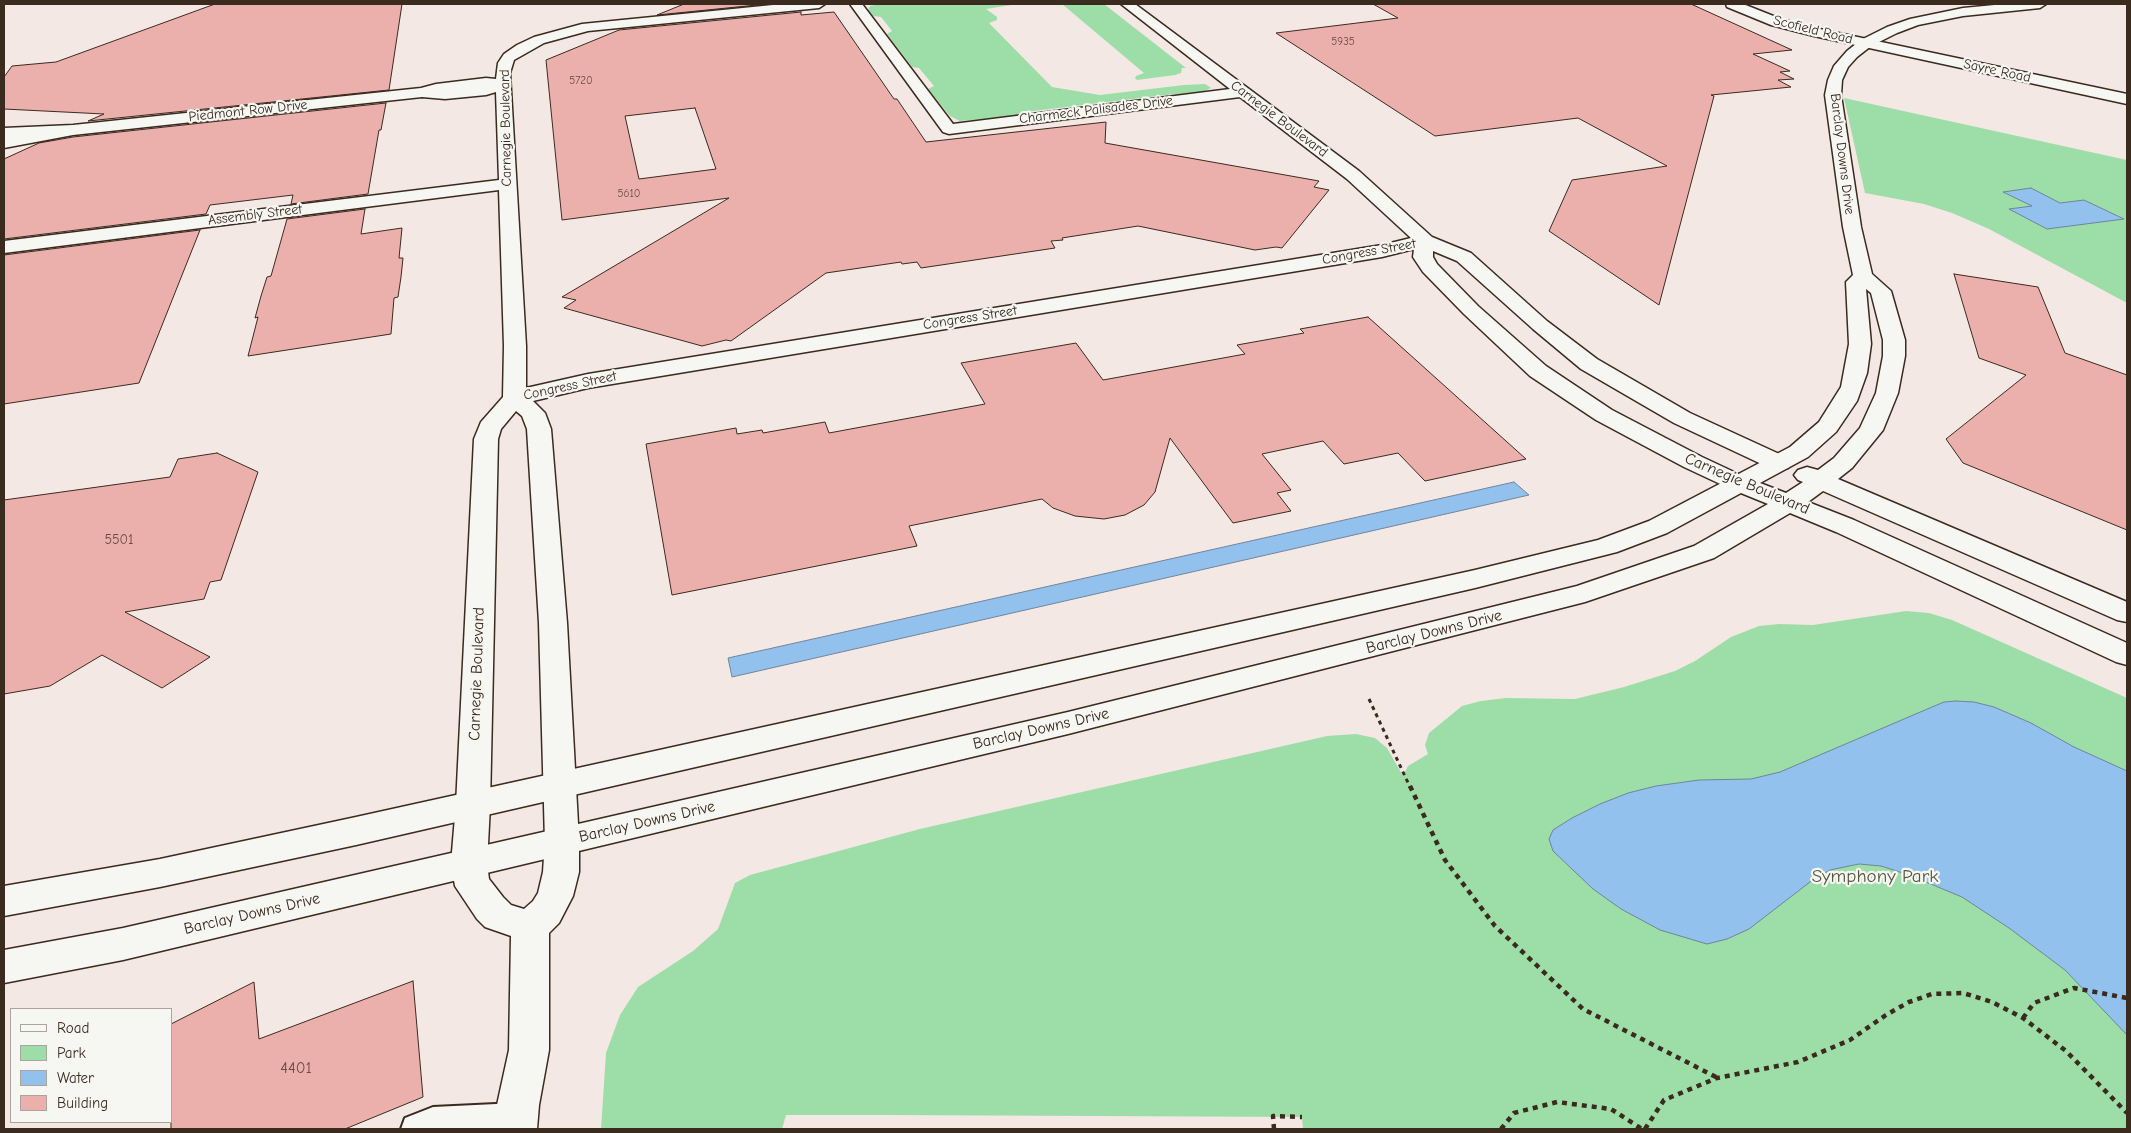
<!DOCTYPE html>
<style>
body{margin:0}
#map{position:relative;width:2131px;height:1133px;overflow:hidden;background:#f4e8e4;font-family:"Comic Neue",sans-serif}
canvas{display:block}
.frame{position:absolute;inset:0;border:5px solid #3b2a1e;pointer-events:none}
.legend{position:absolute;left:10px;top:1008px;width:162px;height:115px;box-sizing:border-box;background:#f6f6f2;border:1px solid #aba49d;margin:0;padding:6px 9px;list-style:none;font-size:15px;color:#3b2a1e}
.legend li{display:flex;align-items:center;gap:10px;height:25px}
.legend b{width:25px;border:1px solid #aba49d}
</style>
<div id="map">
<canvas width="2131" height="1133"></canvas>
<div class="frame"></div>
<ul class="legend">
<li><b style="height:6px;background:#f6f6f2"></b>Road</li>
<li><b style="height:14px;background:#9ddea8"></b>Park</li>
<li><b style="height:14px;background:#92c1ed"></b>Water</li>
<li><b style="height:14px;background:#ecb0ac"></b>Building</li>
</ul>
</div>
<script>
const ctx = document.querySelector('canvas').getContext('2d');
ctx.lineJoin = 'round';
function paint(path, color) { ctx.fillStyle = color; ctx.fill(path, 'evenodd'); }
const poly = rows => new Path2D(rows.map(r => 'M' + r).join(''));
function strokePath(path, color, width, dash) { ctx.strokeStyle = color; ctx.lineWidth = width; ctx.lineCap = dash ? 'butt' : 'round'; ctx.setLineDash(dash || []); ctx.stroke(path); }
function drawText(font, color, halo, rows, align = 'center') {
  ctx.font = font + ' "Comic Neue",sans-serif'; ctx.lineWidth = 4.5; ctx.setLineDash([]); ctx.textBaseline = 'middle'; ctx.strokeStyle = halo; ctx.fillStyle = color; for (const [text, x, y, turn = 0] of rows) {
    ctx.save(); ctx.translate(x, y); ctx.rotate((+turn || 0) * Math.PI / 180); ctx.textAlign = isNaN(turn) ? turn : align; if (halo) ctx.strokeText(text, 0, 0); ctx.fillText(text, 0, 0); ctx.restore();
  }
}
paint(poly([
 [879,4,1018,4,986,9,997,17,997,20,989,23,1052,87,1100,95,1184,85,1205,84,1211,88,1201,93,1183,96,1174,94,1025,112,1020,116,960,121,950,116,928,89,934,86,919,68,912,67,887,34,892,31,881,17,873,16,868,10,870,6],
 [1062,4,1104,4,1186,68,1182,68,1181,73,1175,75,1137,80,1135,78,1136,76,1144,73],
 [1844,98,2127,160,2127,303,1989,229,1952,213,1924,204,1865,193],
 [1906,611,1929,613,1952,620,2127,698,2127,1129,1303,1129,1302,1117,885,1115,786,1115,782,1129,601,1129,606,1053,620,1015,638,987,693,951,718,929,735,883,750,875,920,829,1327,736,1356,734,1375,738,1387,748,1403,776,1408,766,1428,754,1425,745,1429,733,1462,706,1481,701,1506,698,1575,699,1624,687,1675,671,1695,661,1731,637,1759,626,1779,624,1813,625]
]), '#9ddea8');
const water = poly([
 [2031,188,2060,203,2084,200,2124,219,2047,229,2009,209,2032,206,2003,192,2031,188],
 [1514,482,1529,495,732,677,728,658,1514,482],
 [1956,701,1974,702,1994,707,2031,723,2074,747,2127,771,2127,1035,2065,970,2009,928,1962,897,1909,875,1881,866,1859,864,1830,870,1810,882,1749,929,1727,939,1707,944,1660,930,1621,909,1593,889,1553,851,1549,839,1553,830,1572,818,1600,804,1628,793,1656,786,1699,780,1751,779,1780,772,1925,710,1944,702,1956,701]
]);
paint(water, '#92c1ed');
strokePath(water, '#6f859a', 1);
const building = poly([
 [215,4,402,4,389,90,88,121,104,114,4,109,4,77,12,66,56,62,215,4],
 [684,4,767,4,657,15,684,4],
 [1373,4,1691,4,1792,50,1753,54,1790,71,1780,72,1794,79,1778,80,1791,87,1711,95,1714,96,1659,305,1549,231,1572,180,1667,166,1578,118,1435,136,1276,33,1398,18,1373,4],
 [801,12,801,15,834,12,894,99,897,99,926,142,1106,122,1105,143,1319,181,1314,187,1329,190,1282,248,1276,247,1255,250,1138,226,1062,238,1063,240,1051,241,1055,248,921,268,917,262,902,264,901,262,826,273,731,341,726,340,702,346,564,308,576,300,562,297,729,198,562,220,546,60,619,30,801,12],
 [695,108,716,169,639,179,625,116,695,108],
 [386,103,381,130,379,130,368,194,291,204,293,195,210,205,206,214,4,239,4,159,39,143,73,137,386,103],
 [365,209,361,234,402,228,399,258,403,258,401,277,398,297,394,298,391,334,248,356,258,317,255,318,261,296,267,277,271,276,287,219,365,209],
 [200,230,139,383,4,404,4,255,200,230],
 [1954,274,2038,287,2065,353,2127,375,2127,530,1963,463,1946,439,2026,375,1979,358,1954,274],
 [1368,317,1526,459,1425,481,1398,453,1344,464,1323,441,1262,454,1291,490,1277,493,1291,511,1233,523,1170,438,1155,492,1144,505,1125,515,1104,519,1075,516,1053,508,1042,499,909,526,917,546,672,595,646,444,736,428,737,434,762,430,763,433,825,422,829,433,985,404,961,363,1076,343,1103,380,1245,354,1237,345,1304,333,1300,329,1368,317],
 [217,453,258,472,221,580,210,582,204,599,125,612,210,657,162,688,102,655,50,686,4,694,4,500,170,477,178,459,217,453],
 [413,981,423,1097,345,1129,171,1129,171,1024,254,982,259,1039,413,981]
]);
paint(building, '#ecb0ac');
strokePath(building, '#3b2a1e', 1);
const service = poly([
 [517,1103,528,1108,533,1119,529,1129,401,1129,405,1118,433,1107,517,1103]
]);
const minor = poly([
 [783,4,825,4,819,8,588,31,544,43,514,60,510,73,526,346,526,388,588,374,1382,245,1411,238,1347,179,1240,97,949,134,943,132,850,4,862,4,953,124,1230,89,1121,4,1135,4,1359,171,1432,237,1471,253,1547,321,1597,359,1690,413,1788,458,1791,463,1788,468,1779,470,1770,468,1674,423,1581,369,1533,329,1457,261,1433,251,1433,257,1437,264,1478,306,1546,366,1612,410,1702,457,1749,479,1753,484,1749,489,1740,492,1731,489,1684,467,1596,420,1530,376,1464,314,1423,272,1413,257,1414,249,1382,257,588,388,533,401,545,413,551,429,567,623,579,842,579,872,573,896,559,923,549,933,549,1050,539,1105,537,1129,495,1129,497,1105,509,1050,511,936,485,927,477,919,455,886,451,864,456,805,474,439,481,422,503,397,504,346,499,190,4,253,4,241,499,180,496,92,486,95,445,99,422,97,73,135,4,148,4,138,6,138,4,138,4,128,73,125,421,88,436,84,486,78,496,79,498,63,504,54,517,45,534,37,582,24,783,4],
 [516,411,522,416,527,429,539,623,545,842,543,872,538,893,533,901,524,909,511,905,503,897,489,879,487,864,490,805,498,439,501,429,516,411],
 [1726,4,1743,4,1781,19,1815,28,2127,94,2127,104,1814,36,1771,25,1727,7,1726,4]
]);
const tertiary = poly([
 [2005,4,2046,4,2040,8,1963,16,1918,25,1897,33,1871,46,1857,57,1848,67,1842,80,1841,95,1861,227,1872,274,1891,291,1905,340,1905,356,1898,393,1883,430,1852,468,1838,479,2127,602,2127,622,2117,620,1823,491,1808,502,1854,520,2127,643,2127,665,2116,662,1836,532,1790,513,1714,558,1585,602,1068,734,123,960,4,983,4,950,123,928,1068,712,1577,586,1694,546,1768,504,1741,493,1667,533,1617,552,1475,588,356,845,160,887,4,916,4,886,160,859,356,817,1475,570,1598,540,1649,521,1790,447,1819,422,1841,387,1849,344,1846,282,1853,275,1843,227,1825,95,1828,80,1834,66,1847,51,1861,40,1887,27,1910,19,1963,8,2005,4],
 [1866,289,1871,293,1883,340,1883,356,1876,393,1860,428,1834,458,1818,470,1807,467,1798,470,1794,475,1798,480,1803,482,1786,493,1760,483,1808,457,1836,432,1857,401,1867,373,1871,344,1866,289]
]);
strokePath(service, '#3b2a1e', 4);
strokePath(minor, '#3b2a1e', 3);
strokePath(tertiary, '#3b2a1e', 3);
strokePath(poly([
 [1369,699,1410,787]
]), '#3b2a1e', 3, [4, 4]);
strokePath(poly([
 [1410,786,1445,860,1495,926,1583,1009,1716,1077],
 [2023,1018,2034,1003,2074,988,2127,998],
 [1274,1129,1273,1116,1302,1117],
 [1501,1129,1514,1113,1557,1102,1611,1109,1642,1129],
 [1645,1129,1664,1100,1717,1078,1798,1062,1850,1040,1886,1015,1909,1002,1932,994,1963,993,1992,1002,2023,1018,2066,1051,2127,1113]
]), '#3b2a1e', 4.5, [5, 5]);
paint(service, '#f6f6f2');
paint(minor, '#f6f6f2');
paint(tertiary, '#f6f6f2');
drawText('11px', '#674c42', null, [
 ["5935",1343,42],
 ["5720",581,81],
 ["5610",629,194]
]);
drawText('14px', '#3b2a1e', '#f6f6f2', [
 ["Scofield Road",1813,30,14],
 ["Sayre Road",1997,71,12],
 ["Charmeck Palisades Drive",1096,110,-7],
 ["Piedmont Row Drive",248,111,-6],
 ["Carnegie Boulevard",1279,119,37],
 ["Carnegie Boulevard",506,128,-91],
 ["Barclay Downs Drive",1842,154,83],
 ["Assembly Street",255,215,-7],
 ["Congress Street",1369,252,-10],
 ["Congress Street",970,318,-9],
 ["Congress Street",570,386,-12]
]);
drawText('14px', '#674c42', null, [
 ["5501",119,540]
]);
drawText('16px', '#3b2a1e', '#f6f6f2', [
 ["Carnegie Boulevard",1747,484,23],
 ["Barclay Downs Drive",1434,632,-14],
 ["Carnegie Boulevard",477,674,-88],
 ["Barclay Downs Drive",1041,729,-13],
 ["Barclay Downs Drive",647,822,-13],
 ["Barclay Downs Drive",252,914,-13]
]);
drawText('16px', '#674c42', null, [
 ["4401",296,1068]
]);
drawText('19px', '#545740', '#f6f6f2', [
 ["Symphony Park",1875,877]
]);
</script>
